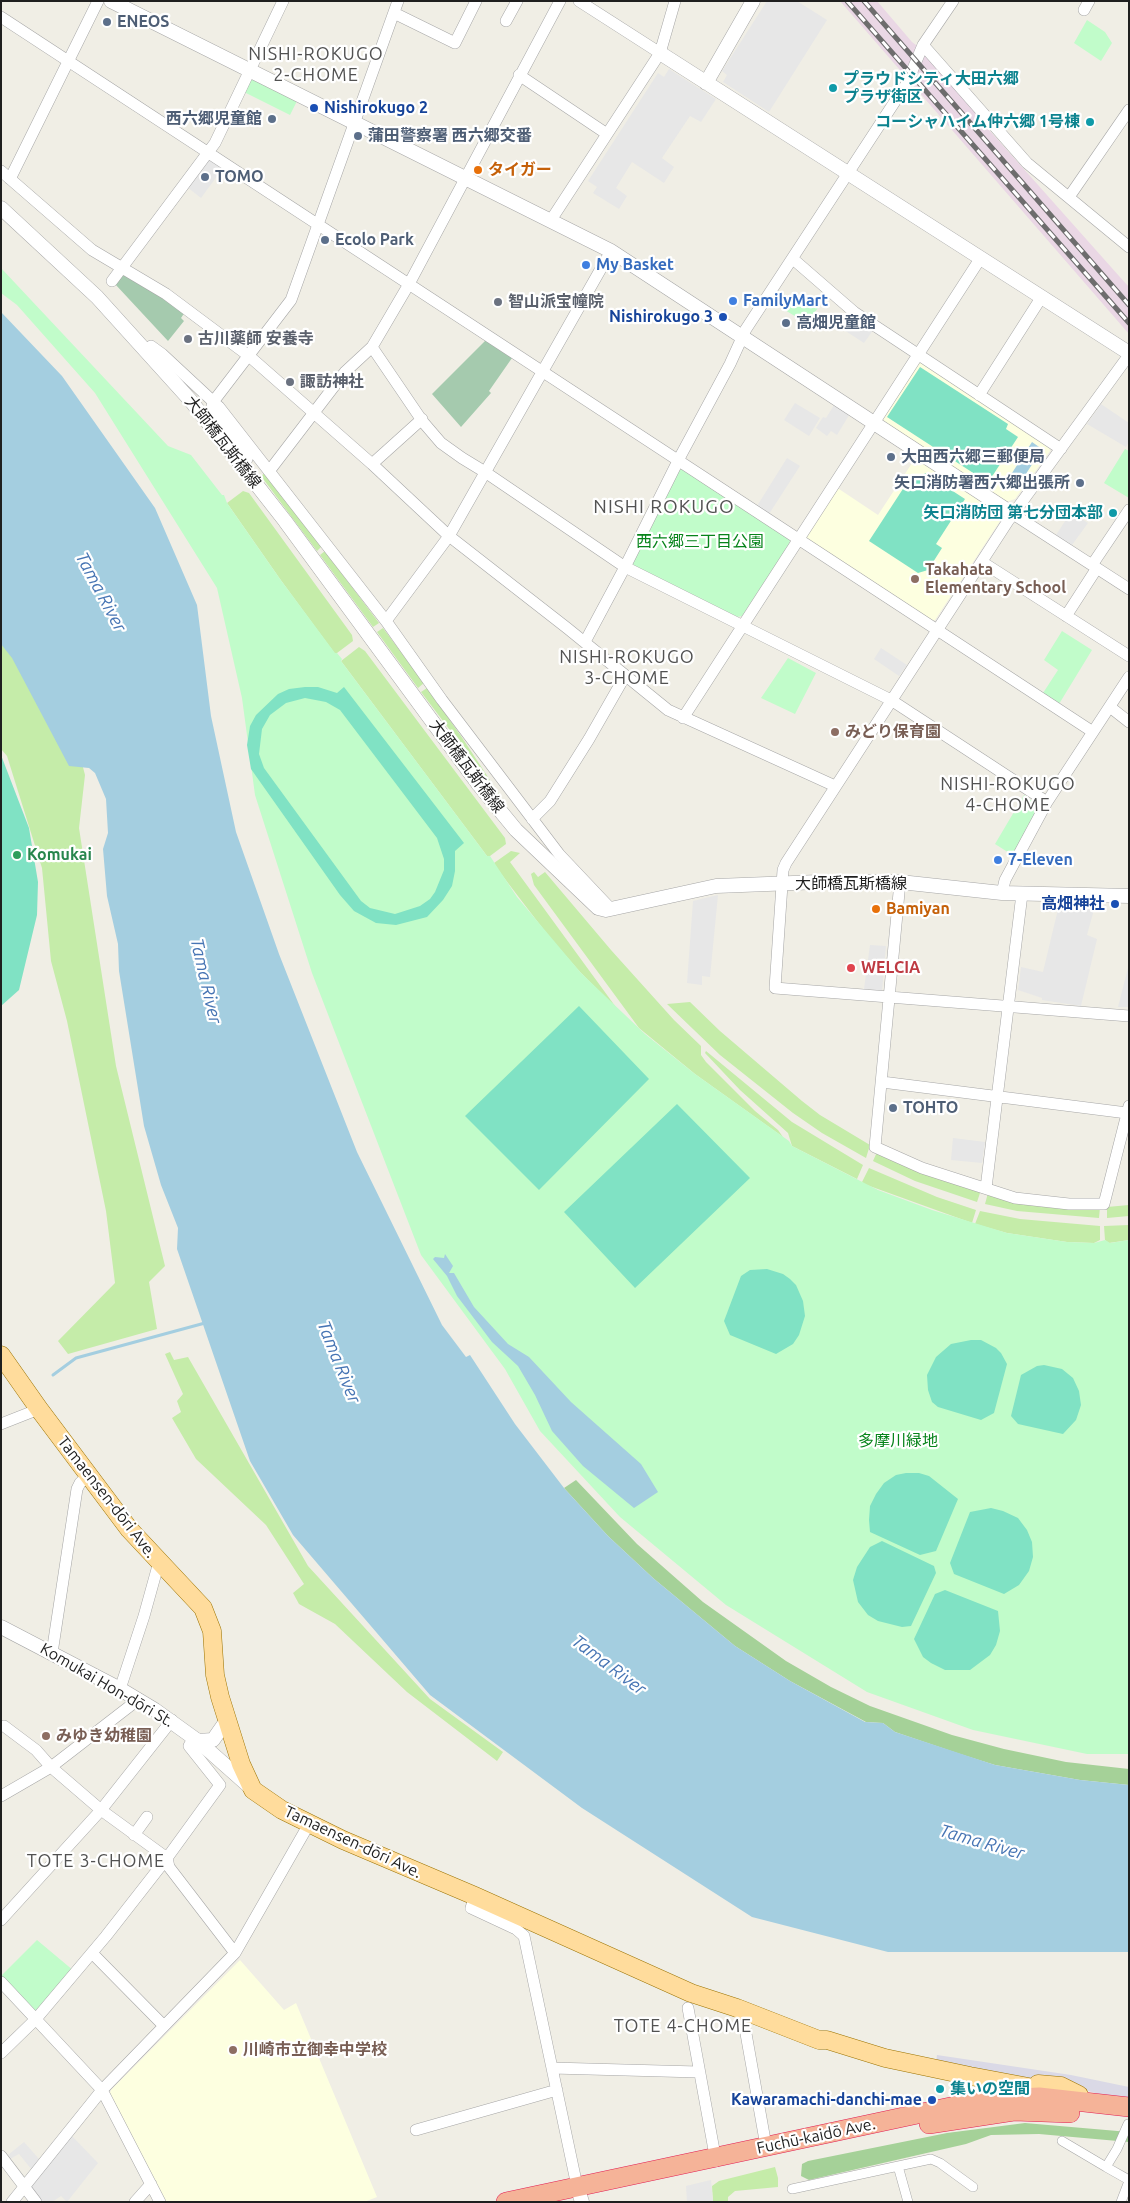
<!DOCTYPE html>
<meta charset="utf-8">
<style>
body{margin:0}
#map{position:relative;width:1130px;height:2203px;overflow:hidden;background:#f0eee5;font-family:Ubuntu,sans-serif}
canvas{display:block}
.frame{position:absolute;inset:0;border:2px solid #1f1f1f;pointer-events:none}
</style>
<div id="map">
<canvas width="1130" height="2203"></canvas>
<div class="frame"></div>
</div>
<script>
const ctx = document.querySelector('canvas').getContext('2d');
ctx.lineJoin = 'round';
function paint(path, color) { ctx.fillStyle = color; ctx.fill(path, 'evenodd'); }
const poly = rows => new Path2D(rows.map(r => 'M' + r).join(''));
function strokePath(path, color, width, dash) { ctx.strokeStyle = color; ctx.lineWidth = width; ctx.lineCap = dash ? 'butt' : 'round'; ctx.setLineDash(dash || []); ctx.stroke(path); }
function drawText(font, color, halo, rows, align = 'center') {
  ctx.font = font + ' Ubuntu,"Noto Sans JP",sans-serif'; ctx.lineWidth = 4.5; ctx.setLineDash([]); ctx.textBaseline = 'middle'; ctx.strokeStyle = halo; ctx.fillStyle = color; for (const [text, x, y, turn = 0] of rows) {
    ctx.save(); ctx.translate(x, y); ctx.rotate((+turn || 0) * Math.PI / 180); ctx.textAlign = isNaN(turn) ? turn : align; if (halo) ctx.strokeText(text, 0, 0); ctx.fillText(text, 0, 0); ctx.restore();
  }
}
paint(poly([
 [840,1,877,1,912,42,920,48,950,81,990,131,1119,276,1129,287,1129,334]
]), '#ead7e5');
paint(poly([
 [917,363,921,363,1049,445,1050,451,1015,499,1006,502,884,422,883,417],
 [916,457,1000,513,1000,521,935,620,931,621,806,538,836,487,878,515],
 [240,1960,284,2010,296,2003,377,2197,364,2202,165,2202,110,2093,111,2090]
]), '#fdffe0');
paint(poly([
 [265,473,322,546,317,551,261,476],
 [243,491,249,493,352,635,353,641,337,653,335,654,280,579,227,503],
 [325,551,379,623,373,627,320,555],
 [1,593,64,694,85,775,79,828,116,1066,165,1266,149,1282,157,1329,68,1354,58,1341,115,1283,106,1211,67,1021,51,961,42,868,7,756,1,749],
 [383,628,424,683,418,688,377,632],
 [359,647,365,651,505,838,506,844,490,856,487,856,341,661],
 [427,688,461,736,503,800,421,692],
 [511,851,520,853,510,862,618,1010,581,973,550,938,495,866,494,863],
 [534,872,538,877,545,872,611,950,674,1020,701,1046,701,1055,706,1062,755,1111,778,1130,783,1137,695,1074,639,1028,534,885,531,874],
 [690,1002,720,1031,802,1101,820,1115,870,1145,866,1158,822,1133,793,1113,720,1055,667,1004],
 [706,1051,792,1122,863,1165,857,1179,792,1146,788,1133,740,1090,705,1053],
 [877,1152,981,1190,977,1202,915,1181,875,1162,873,1161],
 [869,1168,937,1197,976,1210,972,1223,864,1184,862,1182],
 [988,1193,1100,1207,1099,1218,1017,1211,985,1204],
 [1129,1205,1129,1216,1107,1218,1107,1207],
 [980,1211,1020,1219,1100,1226,1100,1240,1094,1243,1067,1242,1007,1233,975,1224],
 [1129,1225,1129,1240,1109,1243,1105,1240,1104,1226],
 [170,1352,174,1360,188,1357,308,1566,430,1699,503,1752,497,1761,407,1692,335,1624,299,1604,293,1593,304,1584,266,1525,196,1459,172,1418,181,1412,177,1401,183,1394,165,1354],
 [775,2167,778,2178,778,2187,735,2191,728,2197,728,2202,713,2202,712,2186,719,2181]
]), '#c5eca9');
paint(poly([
 [576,1480,637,1544,703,1602,786,1661,831,1687,870,1706,952,1735,1004,1749,1066,1762,1129,1769,1129,1785,1080,1780,995,1765,960,1754,895,1732,883,1723,866,1722,790,1681,735,1646,653,1578,608,1536,564,1488],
 [1025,2123,1129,2132,1129,2142,1039,2134,991,2135,966,2144,822,2177,809,2180,801,2176,802,2164,808,2161,947,2133]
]), '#a5d198');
paint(poly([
 [123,273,185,312,181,318,184,321,168,341,115,284],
 [486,340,512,358,489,391,491,393,461,427,432,394]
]), '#a5caae');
paint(poly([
 [1087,20,1105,32,1112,43,1101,61,1074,43],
 [252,78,297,101,290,115,244,92],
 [1,268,168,446,191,455,222,495,224,495,227,503,280,579,335,653,337,653,342,659,341,661,487,856,490,856,517,897,581,973,645,1034,695,1074,789,1141,792,1146,878,1190,932,1210,1007,1233,1067,1242,1094,1243,1105,1240,1110,1243,1129,1240,1129,1754,1087,1754,973,1730,867,1692,726,1605,620,1517,540,1431,505,1369,421,1255,312,973,255,795,242,698,217,588,95,393,17,305,1,293],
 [779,291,796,302,801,296,818,308,806,323,772,302],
 [1125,449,1129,451,1129,498,1104,483],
 [684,469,790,540,789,545,742,616,737,617,634,566,632,561,679,470],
 [1062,631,1092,650,1059,704,1043,693,1058,670,1044,660],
 [788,658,816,673,795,714,761,698],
 [1024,795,1040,807,1014,856,995,844],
 [37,1940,74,1971,36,2014,1,1976]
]), '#c1fcca');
paint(poly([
 [920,367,1008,424,1006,429,1018,437,991,478,984,480,887,417],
 [925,473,965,499,936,544,942,548,928,570,918,573,869,541,912,475,921,480],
 [305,687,318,687,337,693,344,687,464,843,455,851,455,871,452,886,443,900,427,917,396,925,376,923,354,911,340,895,251,769,247,745,250,726,256,715,278,694,289,689],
 [305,698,326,702,340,710,437,838,444,859,444,870,435,892,430,899,420,906,395,914,370,908,361,901,264,768,259,754,262,729,270,715,286,703],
 [1,755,29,828,38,882,37,915,19,990,1,1006],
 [579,1006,649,1079,539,1190,465,1116],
 [677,1104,750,1178,635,1288,564,1212],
 [767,1269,783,1274,790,1279,796,1285,803,1301,805,1316,799,1335,793,1344,776,1354,730,1335,724,1321,741,1276,750,1270],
 [971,1340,981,1340,996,1348,1001,1353,1007,1364,994,1413,981,1420,938,1407,932,1402,928,1390,927,1375,936,1357,951,1344],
 [1044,1365,1062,1369,1073,1378,1079,1391,1081,1405,1076,1420,1063,1434,1018,1424,1011,1416,1021,1375,1037,1366],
 [906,1473,919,1473,929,1476,958,1499,936,1551,920,1555,870,1532,869,1520,870,1506,876,1494,884,1483,896,1475],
 [991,1508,1003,1511,1018,1518,1027,1530,1032,1542,1033,1557,1029,1571,1019,1585,1004,1594,954,1574,950,1563,970,1512],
 [882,1541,934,1566,936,1573,911,1626,902,1627,878,1621,868,1615,858,1602,853,1580,857,1567,870,1547],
 [945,1590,998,1611,1000,1631,996,1645,990,1655,970,1670,945,1670,931,1663,923,1657,914,1639,935,1594]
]), '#80e2c4');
paint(poly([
 [767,1,797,1,827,20,769,112,723,82,727,75,722,71],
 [669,69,716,99,701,122,690,116,662,158,674,167,664,183,632,162,616,188,627,196,619,209,593,193,597,187,588,181,658,73,664,77],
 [209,158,223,168,201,198,187,187],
 [854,316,874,329,864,343,844,330],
 [836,402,851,412,837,435,831,431,827,436,816,428,823,417,826,418],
 [795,403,820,418,809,436,784,420],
 [1101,404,1129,423,1129,442,1126,447,1087,424],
 [787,458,800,466,769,514,757,506],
 [1071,512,1088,523,1072,545,1056,535],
 [881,648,907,665,899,676,874,659],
 [718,895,710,977,702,976,702,985,687,983,693,901],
 [1059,905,1095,906,1087,935,1097,939,1081,1006,1042,1000,1042,998,1018,990,1021,967,1043,972],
 [870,945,886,946,882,991,864,989],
 [1129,964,1129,1007,1118,1007],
 [953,1138,985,1142,982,1163,951,1160],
 [72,2136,98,2163,67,2202,61,2196,52,2202,41,2202,30,2188],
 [24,2142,40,2160,32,2170,19,2154,10,2159,8,2155],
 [711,2180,713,2202,687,2202,686,2186]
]), '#e7e7e7');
paint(poly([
 [937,2055,1071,2075,1129,2087,1129,2100,1114,2099,1079,2088,936,2064]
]), '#dad9e6');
paint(poly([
 [1,312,62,376,155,508,197,605,211,716,236,832,279,954,357,1152,442,1325,466,1357,470,1355,515,1424,564,1488,608,1536,653,1578,735,1646,790,1681,865,1722,883,1723,895,1732,995,1765,1080,1780,1129,1785,1129,1952,888,1952,752,1917,582,1808,430,1695,293,1535,250,1461,177,1249,178,1228,161,1185,144,1126,119,971,118,944,107,896,103,849,108,833,106,799,95,773,89,768,69,766,12,658,1,644],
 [1032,442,1042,449,1022,480,1012,473],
 [445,1254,453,1266,449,1273,454,1273,474,1307,508,1344,529,1357,571,1402,641,1464,658,1492,634,1508,583,1466,552,1431,535,1395,518,1366,492,1342,457,1296,447,1276,433,1259,435,1257,444,1258]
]), '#a4cee0');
strokePath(poly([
 [53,1375,76,1358,205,1323]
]), '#a4cee0', 3);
const pedestrian = poly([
 [1128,2124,1117,2149,1106,2167,1129,2180],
 [1062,2141,1106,2167],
 [898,2166,908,2202],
 [792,2189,931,2159,940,2163,973,2187],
 [1121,2202,1129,2181]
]);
const minor = poly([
 [579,1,660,53],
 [1084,10,1089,1],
 [394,13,455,43,476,1],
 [1,17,1093,732],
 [506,21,517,1],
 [923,45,1027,163,1129,247],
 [519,75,607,134],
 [1,171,92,250,166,294,249,356,372,464,449,536,567,628,668,710,835,786],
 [10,179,98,1],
 [1069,197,1129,110],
 [551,220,660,53,675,1],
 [793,259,854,312,1061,449],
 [112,281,215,143,283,1],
 [372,347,423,422,441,443,462,458,485,472,625,567,891,700,1047,802],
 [145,350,151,346,162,354,219,407,386,621,442,700,559,854,611,909],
 [1129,355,1008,521,786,863,783,870,775,988,1129,1016],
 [979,395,1041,298],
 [372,464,422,419],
 [243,467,247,459,212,407,213,402,291,300,398,1],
 [270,470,345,372,372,347,409,284,560,1],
 [1013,514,1129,589],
 [982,562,1129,656],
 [1092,565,1129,510],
 [1066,616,1097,568],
 [386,621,449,536,611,251],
 [583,641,587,638,625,567,681,455,730,364,746,329,907,83,923,45,953,1],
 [1110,707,1129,722],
 [683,718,980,259],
 [532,819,550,801,589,739,625,676],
 [900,882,875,1147,922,1168,1015,1198,1069,1204,1104,1204,1129,1106],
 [1002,893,1005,880,1047,802,1129,677],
 [882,1082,1127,1113],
 [986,1188,1022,894],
 [1,1424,39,1409],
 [52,1653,77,1489,80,1483,88,1476],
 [120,1689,144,1616,159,1562],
 [4,1726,36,1750,51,1767,101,1810,167,1858,169,1867,235,1953],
 [1,1796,51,1767,139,1699],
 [134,1835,147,1817],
 [475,1896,471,1908,516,1929,524,1936,577,2186],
 [1,1920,101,1810,172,1720],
 [92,1953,164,2026],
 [1,1982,102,2090,160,2202],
 [688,2008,716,2161],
 [745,2028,766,2146],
 [1,2053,36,2019,106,1936,167,1858,220,1785,189,1746,194,1737],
 [552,2068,698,2072],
 [416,2130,557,2090],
 [1,2156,36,2202],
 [12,2202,102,2090,235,1953,309,1824],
 [135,2202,151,2184]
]);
const tertiary = poly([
 [111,1,611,251,1013,514],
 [660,53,1129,353],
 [706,83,753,1],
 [1,208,97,297,191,401,285,521,479,785,516,830,598,908,606,910,716,886,819,882,900,882,1002,893,1129,896],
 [1,1627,120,1689,155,1710,198,1741,251,1788],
 [198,1741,213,1740,227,1720],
 [577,2186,582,2202]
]);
const primary = poly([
 [1,1355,39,1409,129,1529,203,1608,212,1631,215,1675,220,1697,241,1764,253,1790,282,1810,343,1840,475,1896,691,1993,737,2008,819,2040,827,2040,885,2058,970,2076,1050,2091],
 [1038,2084,1061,2086,1079,2095]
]);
const trunk = poly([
 [929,2124,1014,2111,1070,2113],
 [506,2202,983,2100,1039,2097,1129,2107]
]);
strokePath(pedestrian, '#a6a6a6', 10);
strokePath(minor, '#a6a6a6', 12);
strokePath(tertiary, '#a6a6a6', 15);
strokePath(primary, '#9b7300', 19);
strokePath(trunk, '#e21e53', 20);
strokePath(pedestrian, '#fff', 9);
strokePath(minor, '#fff', 11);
strokePath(tertiary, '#fff', 14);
strokePath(primary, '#ffdc9c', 18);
strokePath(trunk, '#f5b398', 19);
const rail = poly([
 [847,1,1129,323],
 [864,1,1129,305]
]);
strokePath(rail, '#6d6d6d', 5);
strokePath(rail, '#fff', 3, [9]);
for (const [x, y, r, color] of [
 [107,22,5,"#5c6f8a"],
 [833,88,5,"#0f9aa8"],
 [314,108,5,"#1a4fb4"],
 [272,119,5,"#5c6f8a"],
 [1090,122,5,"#0f9aa8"],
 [358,136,5,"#5c6f8a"],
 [478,170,5,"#e8710a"],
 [205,177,5,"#5c6f8a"],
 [325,240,5,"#5c6f8a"],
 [586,265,5,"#3f7fe0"],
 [733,301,5,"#3f7fe0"],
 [498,302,5,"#6b7280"],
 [723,317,5,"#1a4fb4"],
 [786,323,5,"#5c6f8a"],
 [188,339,5,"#6b7280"],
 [290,382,5,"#6b7280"],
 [891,457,5,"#5c6f8a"],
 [1080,483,5,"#5c6f8a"],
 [1113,513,5,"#0f9aa8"],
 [915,579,5,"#8d6e63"],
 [835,732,5,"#8d6e63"],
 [17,855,5,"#2e9e5b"],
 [998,860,5,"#3f7fe0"],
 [1115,904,5,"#1a4fb4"],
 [876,909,5,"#e8710a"],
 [851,968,5,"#e0444e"],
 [893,1108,5,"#5c6f8a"],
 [46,1736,5,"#8d6e63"],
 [233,2050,5,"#8d6e63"],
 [940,2089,5,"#0f9aa8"],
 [932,2100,5,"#1a4fb4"]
]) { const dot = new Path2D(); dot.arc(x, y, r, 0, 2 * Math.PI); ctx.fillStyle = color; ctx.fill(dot); strokePath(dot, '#fff', 2); }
drawText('bold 16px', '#4e5e75', '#fff', [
 ["ENEOS",117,22],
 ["西六郷児童館",262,119,"right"],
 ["蒲田警察署 西六郷交番",368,136],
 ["TOMO",215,177],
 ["Ecolo Park",335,240],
 ["高畑児童館",796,323],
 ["大田西六郷三郵便局",901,457],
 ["矢口消防署西六郷出張所",1070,483,"right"],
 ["TOHTO",903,1108]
], 'left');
drawText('bold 16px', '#0d838f', '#fff', [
 ["プラウドシティ大田六郷",843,79],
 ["プラザ街区",843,97],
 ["コーシャハイム仲六郷 1号棟",1080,122,"right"],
 ["矢口消防団 第七分団本部",1103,513,"right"],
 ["集いの空間",950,2089]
], 'left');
drawText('bold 16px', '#164399', '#fff', [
 ["Nishirokugo 2",324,108,"left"],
 ["Nishirokugo 3",713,317],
 ["高畑神社",1105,904],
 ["Kawaramachi-danchi-mae",922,2100]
], 'right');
drawText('bold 16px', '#c56008', '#fff', [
 ["タイガー",488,170],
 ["Bamiyan",886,909]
], 'left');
drawText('bold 16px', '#366cbe', '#fff', [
 ["My Basket",596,265],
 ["FamilyMart",743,301],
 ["7-Eleven",1008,860]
], 'left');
drawText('bold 16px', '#5b616d', '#fff', [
 ["智山派宝幢院",508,302],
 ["古川薬師 安養寺",198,339],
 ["諏訪神社",300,382]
], 'left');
drawText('16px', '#1f1f1f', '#fff', [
 ["大師橋瓦斯橋線",223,442,52],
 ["大師橋瓦斯橋線",467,766,53],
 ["大師橋瓦斯橋線",851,884],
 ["Tamaensen-dōri Ave.",107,1497,52],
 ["Komukai Hon-dōri St.",107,1685,30],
 ["Tamaensen-dōri Ave.",353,1842,25],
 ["Fuchū-kaidō Ave.",816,2136,-12]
]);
drawText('16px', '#07841b', '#fff', [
 ["西六郷三丁目公園",700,542],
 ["多摩川緑地",898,1441]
]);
drawText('bold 16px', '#785e54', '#fff', [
 ["Takahata",925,570],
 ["Elementary School",925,588],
 ["みどり保育園",845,732],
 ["みゆき幼稚園",56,1736],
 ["川崎市立御幸中学校",243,2050]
], 'left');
drawText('bold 16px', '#27864d', '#fff', [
 ["Komukai",27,855]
], 'left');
drawText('bold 16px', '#be3a42', '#fff', [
 ["WELCIA",861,968]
], 'left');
ctx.letterSpacing = '1px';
drawText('18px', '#525252', '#fff', [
 ["NISHI-ROKUGO",316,54],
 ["2-CHOME",316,75],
 ["NISHI-ROKUGO",627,657],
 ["3-CHOME",627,678],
 ["NISHI-ROKUGO",1008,784],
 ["4-CHOME",1008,805],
 ["TOTE 3-CHOME",96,1861],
 ["TOTE 4-CHOME",683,2026]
]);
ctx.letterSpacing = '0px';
drawText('italic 18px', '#4775b4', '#fff', [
 ["Tama River",101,592,62],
 ["Tama River",206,981,77],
 ["Tama River",339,1362,68],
 ["Tama River",609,1665,37],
 ["Tama River",982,1842,16]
]);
ctx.letterSpacing = '1px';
drawText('19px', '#525252', '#fff', [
 ["NISHI ROKUGO",664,507]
]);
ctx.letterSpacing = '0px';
</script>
